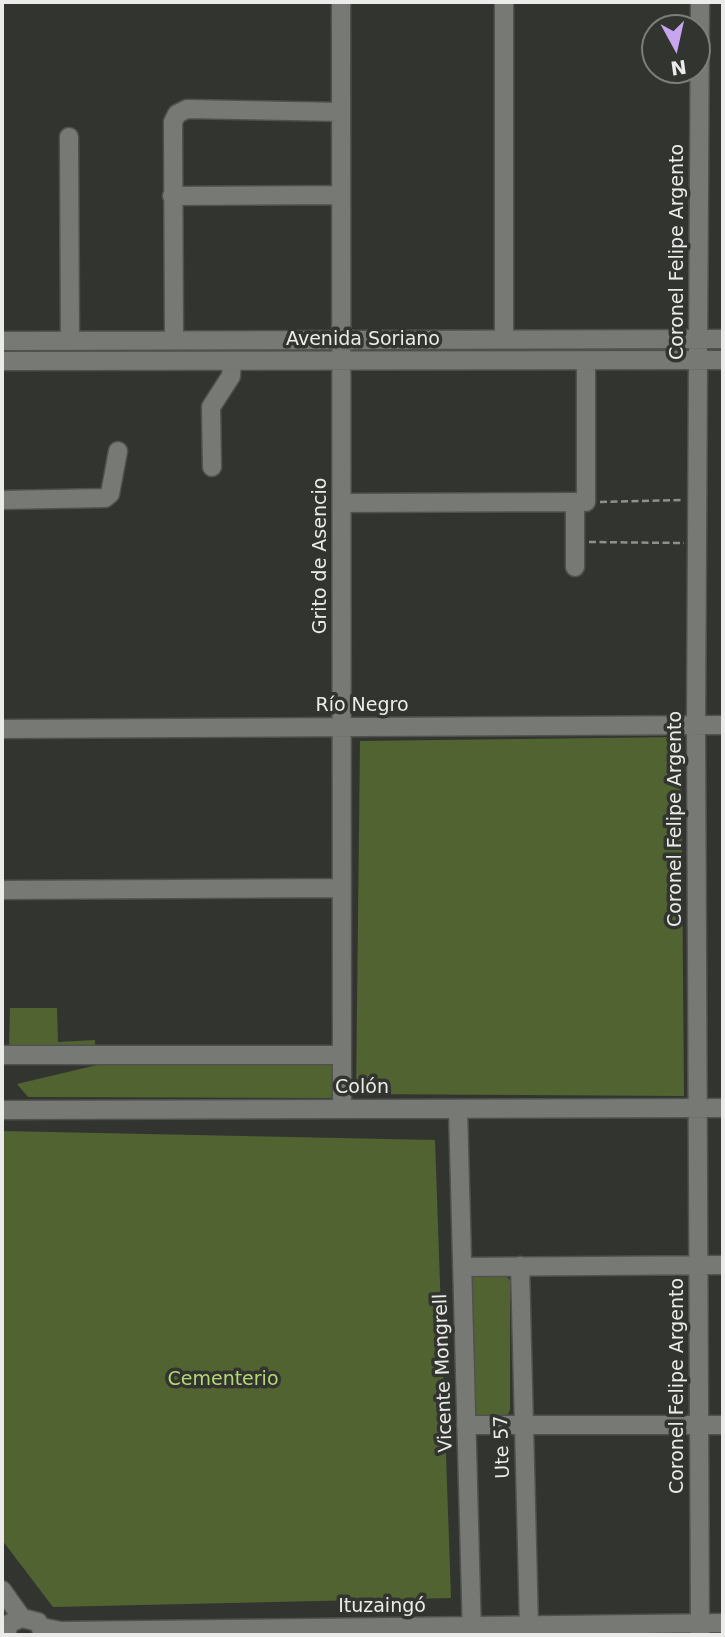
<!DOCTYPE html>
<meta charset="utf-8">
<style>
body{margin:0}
#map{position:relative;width:725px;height:1637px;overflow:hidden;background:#323430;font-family:"DejaVu Sans",sans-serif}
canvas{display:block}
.frame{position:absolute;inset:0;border:4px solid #ebece9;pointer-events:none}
.north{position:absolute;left:641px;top:14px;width:70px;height:70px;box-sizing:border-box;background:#323430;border:2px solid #7c7e7a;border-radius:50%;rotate:172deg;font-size:19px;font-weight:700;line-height:28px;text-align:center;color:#ebece9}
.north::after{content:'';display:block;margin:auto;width:24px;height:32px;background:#c7a6ef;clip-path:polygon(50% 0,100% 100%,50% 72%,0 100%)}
</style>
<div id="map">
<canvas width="725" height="1637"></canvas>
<div class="frame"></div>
<div class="north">N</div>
</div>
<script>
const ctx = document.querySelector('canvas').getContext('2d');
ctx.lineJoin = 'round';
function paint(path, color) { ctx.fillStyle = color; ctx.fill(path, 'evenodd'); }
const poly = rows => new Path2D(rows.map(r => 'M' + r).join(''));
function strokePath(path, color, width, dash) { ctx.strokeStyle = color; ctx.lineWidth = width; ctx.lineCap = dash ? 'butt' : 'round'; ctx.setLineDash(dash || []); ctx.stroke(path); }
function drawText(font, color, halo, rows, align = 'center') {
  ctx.font = font + ' "DejaVu Sans",sans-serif'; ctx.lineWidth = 7; ctx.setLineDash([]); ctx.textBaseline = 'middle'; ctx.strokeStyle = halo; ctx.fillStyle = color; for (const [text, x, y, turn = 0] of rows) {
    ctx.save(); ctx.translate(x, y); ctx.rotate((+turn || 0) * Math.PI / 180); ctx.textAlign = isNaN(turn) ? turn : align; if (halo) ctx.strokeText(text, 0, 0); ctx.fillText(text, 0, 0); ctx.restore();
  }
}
paint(poly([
 [5,347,327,348,327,355,5,355],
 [360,347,673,347,673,353,360,353],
 [681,737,684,1096,356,1094,360,741],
 [10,1008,57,1008,58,1042,95,1040,95,1045,9,1047],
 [333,1060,333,1098,28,1097,17,1084,114,1061],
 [2,1131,435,1140,451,1598,53,1607,2,1540],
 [474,1273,503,1273,510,1280,510,1410,507,1416,502,1418,471,1416,468,1277]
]), '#526332');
const minor = poly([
 [341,2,342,1109],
 [700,2,696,725,700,1635],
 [69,137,70,341],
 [172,196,341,195],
 [504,339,504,2],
 [174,340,173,122,177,114,187,109,341,112],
 [2,341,723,339],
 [2,361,723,360],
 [586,361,586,502],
 [212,467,211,407,231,376,232,361],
 [2,500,105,498,110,494,118,451],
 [342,503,575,502,575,567],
 [2,729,723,725],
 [2,890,342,888],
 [2,1055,342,1055],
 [458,1109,472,1635],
 [2,1110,723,1108],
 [520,1266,529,1626],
 [462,1267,723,1265],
 [466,1425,723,1425],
 [2,1590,22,1618],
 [41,1627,61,1631,723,1623],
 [5,1635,10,1623,22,1618,38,1622,44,1635]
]);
strokePath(minor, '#50514e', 21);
strokePath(poly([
 [600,502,684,500],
 [589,542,684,543]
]), '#8e908c', 2.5, [7, 3.5]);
strokePath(minor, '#777974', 18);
drawText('19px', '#ebece9', '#323430', [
 ["Coronel Felipe Argento",678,252,-90],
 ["Avenida Soriano",363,340],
 ["Grito de Asencio",321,556,-90],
 ["Río Negro",362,706],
 ["Coronel Felipe Argento",676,819,-90],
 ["Colón",362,1088],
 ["Vicente Mongrell",444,1373,-92],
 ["Coronel Felipe Argento",678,1386,-90],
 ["Ute 57",503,1447,-92],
 ["Ituzaingó",382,1607]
]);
drawText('19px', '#b5d971', '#323430', [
 ["Cementerio",223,1380]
]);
</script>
